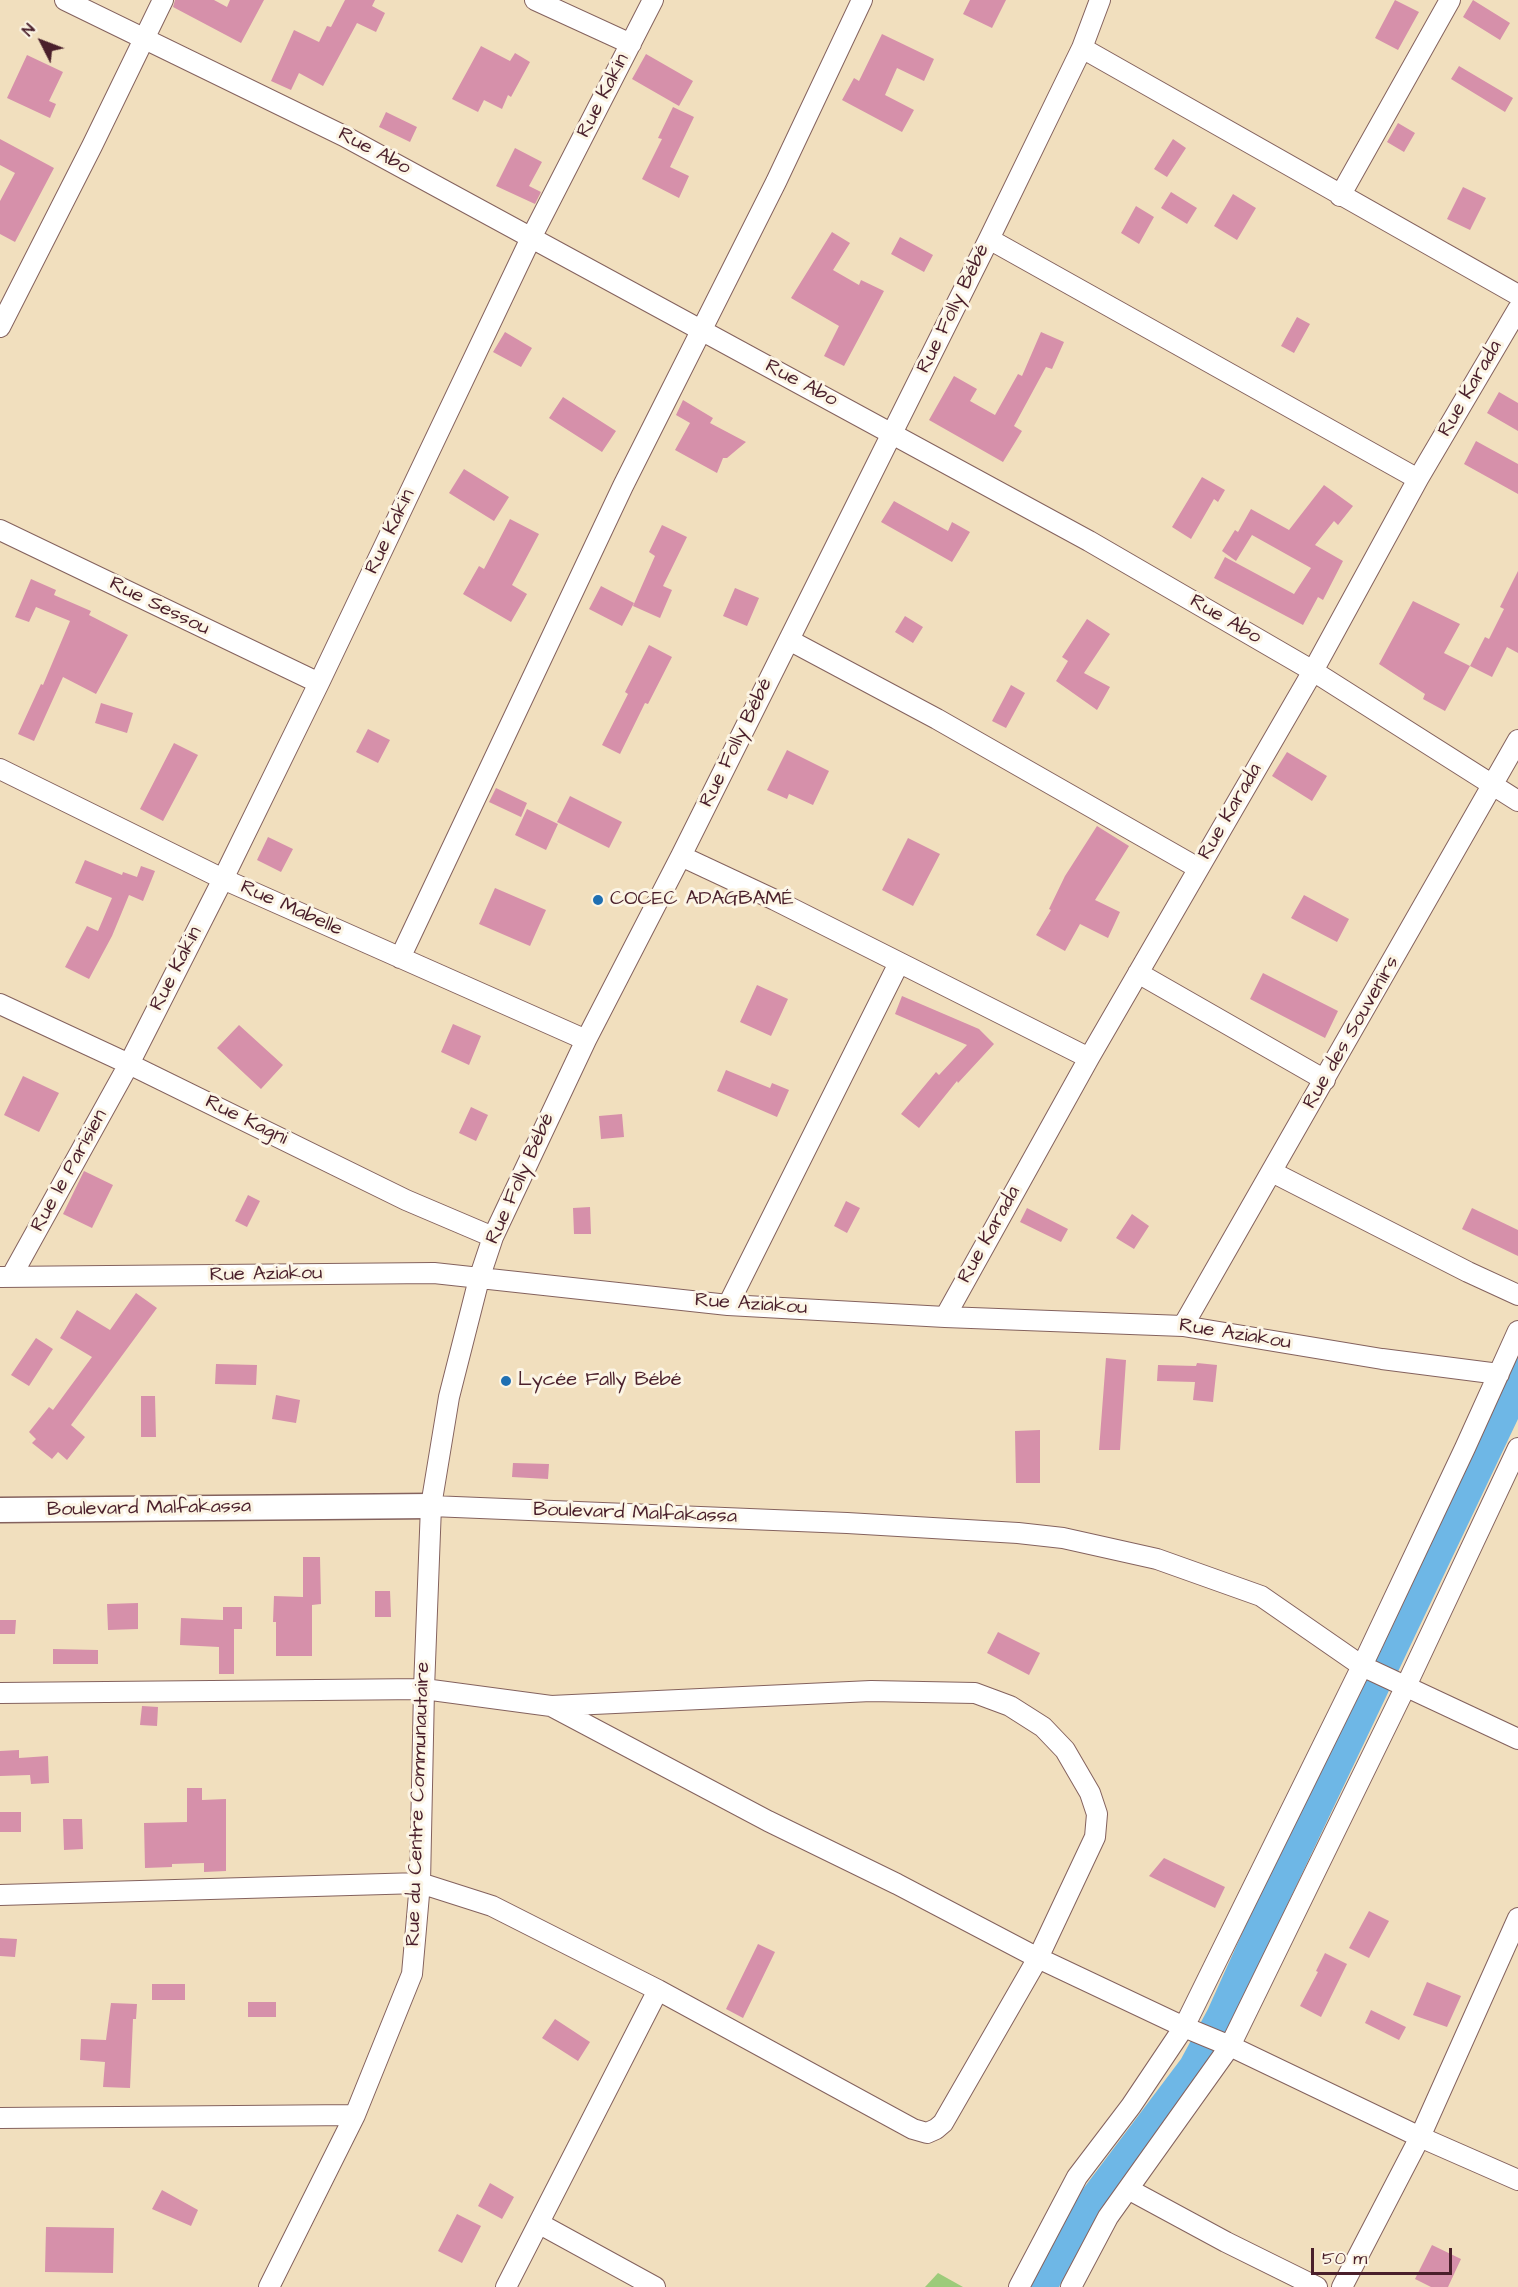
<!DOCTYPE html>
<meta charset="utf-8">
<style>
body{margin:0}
#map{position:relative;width:1518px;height:2287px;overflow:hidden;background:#f1dfbe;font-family:"Architects Daughter",sans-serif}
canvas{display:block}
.north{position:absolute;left:12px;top:12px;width:60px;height:60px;-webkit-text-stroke:4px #fcf5e5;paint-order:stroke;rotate:312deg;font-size:16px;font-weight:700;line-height:24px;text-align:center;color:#4a1f2b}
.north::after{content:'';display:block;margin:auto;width:21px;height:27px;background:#4a1f2b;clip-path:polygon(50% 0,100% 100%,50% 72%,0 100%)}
.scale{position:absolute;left:1311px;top:2248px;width:141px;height:27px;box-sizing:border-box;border:3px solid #4a1f2b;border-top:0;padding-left:8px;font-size:18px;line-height:21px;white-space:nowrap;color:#4a1f2b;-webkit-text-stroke:4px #fcf5e5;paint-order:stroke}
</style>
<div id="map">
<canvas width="1518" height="2287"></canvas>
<div class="north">N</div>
<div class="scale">50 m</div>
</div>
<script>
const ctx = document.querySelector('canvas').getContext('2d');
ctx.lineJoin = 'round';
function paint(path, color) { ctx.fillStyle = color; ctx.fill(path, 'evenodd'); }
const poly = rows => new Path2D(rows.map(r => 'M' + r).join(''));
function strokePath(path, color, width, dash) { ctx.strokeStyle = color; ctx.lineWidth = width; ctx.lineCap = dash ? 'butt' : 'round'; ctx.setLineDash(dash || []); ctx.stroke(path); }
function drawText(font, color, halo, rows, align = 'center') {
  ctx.font = font + ' "Architects Daughter",sans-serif'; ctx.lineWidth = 6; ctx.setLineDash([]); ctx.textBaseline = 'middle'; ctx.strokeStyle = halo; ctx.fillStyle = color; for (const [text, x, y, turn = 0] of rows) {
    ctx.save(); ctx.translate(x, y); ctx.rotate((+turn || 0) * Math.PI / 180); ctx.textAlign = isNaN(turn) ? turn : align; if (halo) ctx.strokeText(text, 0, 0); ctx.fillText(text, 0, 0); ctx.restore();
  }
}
paint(poly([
 [938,2273,963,2287,925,2287]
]), '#9dcb7a');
paint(poly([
 [1518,1355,1518,1419,1214,2059,1176,2114,1099,2212,1059,2287,1029,2287,1077,2197,1181,2059,1208,2009,1267,1878]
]), '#6eb7e6');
paint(poly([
 [175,0,214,0,227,7,230,0,264,0,241,43,173,7],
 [345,0,375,0,372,6,385,13,376,32,357,23,323,86,299,73,291,90,271,81,294,30,319,42,327,26,331,27],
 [970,0,1006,0,992,28,963,14],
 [1395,0,1419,12,1398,50,1375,38],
 [1473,0,1510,23,1500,40,1463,17],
 [882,34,934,59,924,81,897,68,885,95,914,110,902,132,842,100,854,78,859,81],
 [481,46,510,61,515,53,530,62,511,97,508,95,502,109,484,100,478,112,452,99],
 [646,54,693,81,679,106,632,79],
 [27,55,63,72,49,101,56,104,50,118,7,98],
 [1459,66,1513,98,1505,112,1451,79],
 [673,107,694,117,670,167,689,176,679,198,642,179,662,139,658,138],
 [386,112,417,127,410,142,379,127],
 [1398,123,1415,133,1404,152,1387,142],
 [0,139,54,168,15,242,0,234,0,201,15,173,0,165],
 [1173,139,1186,148,1167,177,1154,169],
 [515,148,542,162,529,186,541,192,535,204,496,186],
 [1463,187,1486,198,1470,230,1447,219],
 [1171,192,1197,208,1187,224,1161,208],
 [1233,194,1256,208,1237,240,1214,226],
 [1136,206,1154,217,1139,244,1121,233],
 [832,232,850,243,833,270,859,285,861,280,884,291,844,366,824,356,839,326,791,298],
 [900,237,933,255,924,272,891,254],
 [1297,317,1310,324,1294,353,1281,346],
 [505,332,532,348,521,367,493,352],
 [1041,332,1064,342,1052,369,1046,367,1014,426,1022,431,1003,462,929,420,954,376,977,389,970,401,995,415,1018,374,1022,376],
 [1499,392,1518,403,1518,431,1487,413],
 [563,397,616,431,602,452,549,418],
 [683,400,713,418,710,423,746,442,727,458,723,458,717,473,675,450,690,423,676,415],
 [1476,441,1518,464,1518,494,1464,464],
 [464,469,509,497,494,521,449,493],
 [1202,477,1225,490,1218,502,1214,499,1191,539,1172,527],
 [1324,485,1353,506,1338,525,1334,521,1315,545,1343,561,1323,600,1318,597,1303,625,1214,578,1225,557,1294,594,1311,568,1252,535,1236,561,1222,551,1235,530,1238,532,1251,509,1289,530],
 [894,501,948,531,952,522,970,532,952,562,881,522],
 [510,519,539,534,512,585,527,594,511,622,463,594,479,566,484,569],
 [662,525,687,537,663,586,672,590,660,618,633,606,655,556,649,552],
 [1518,571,1518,653,1507,647,1492,677,1470,666,1485,637,1489,639,1504,609,1500,607],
 [31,579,56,590,54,595,91,611,89,615,128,635,96,694,63,677,34,741,18,734,41,684,43,685,70,621,36,607,29,622,15,617],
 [601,586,634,603,622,626,589,609],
 [735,588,759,598,747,626,723,616],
 [1413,601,1460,624,1444,653,1470,666,1445,711,1423,699,1425,694,1379,664],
 [905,616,923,627,913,643,895,632],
 [1087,619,1110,634,1084,673,1110,687,1097,710,1056,681,1068,661,1062,657],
 [649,645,672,657,648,704,645,703,620,754,602,745,628,694,625,692],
 [1011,685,1025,693,1006,728,992,721],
 [101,703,133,713,127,733,95,723],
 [368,729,390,740,378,763,356,752],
 [174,743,198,755,163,821,140,809],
 [787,750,829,771,813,805,789,794,787,799,767,790],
 [1287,752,1327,776,1312,801,1272,776],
 [496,788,527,803,521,817,489,802],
 [570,796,622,822,609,848,557,822],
 [527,809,558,824,546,850,515,835],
 [1097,826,1129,846,1095,900,1120,912,1108,938,1080,924,1065,951,1036,935,1051,910,1049,909,1065,876],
 [268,837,293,849,281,872,257,860],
 [908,838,940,854,913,906,882,890],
 [85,860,122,875,123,872,137,877,141,866,155,871,143,901,129,895,112,936,89,979,65,967,87,926,98,931,112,898,75,883],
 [495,888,546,910,530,946,479,924],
 [1304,895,1349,919,1337,942,1291,918],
 [1263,973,1338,1011,1325,1038,1250,999],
 [757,985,788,999,771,1036,740,1022],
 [902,996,979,1029,994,1044,958,1083,957,1081,919,1128,901,1114,936,1072,939,1075,967,1045,895,1014],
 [453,1024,481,1036,469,1065,441,1052],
 [239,1025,283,1065,261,1089,217,1048],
 [726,1070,770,1088,772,1083,789,1090,777,1117,717,1091],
 [23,1076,59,1093,39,1132,4,1115],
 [471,1107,488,1115,476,1141,459,1133],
 [622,1114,624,1137,601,1139,599,1116],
 [84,1171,113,1185,92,1228,63,1214],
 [248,1195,260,1201,247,1227,235,1221],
 [846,1201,860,1208,847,1233,834,1226],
 [590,1207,591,1234,574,1234,573,1208],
 [1027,1208,1068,1229,1061,1242,1020,1222],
 [1472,1208,1518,1230,1518,1256,1462,1229],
 [1132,1214,1149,1226,1134,1249,1116,1238],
 [136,1293,157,1308,71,1425,85,1437,67,1460,58,1452,52,1459,32,1443,36,1439,29,1432,49,1407,53,1410,92,1357,60,1338,77,1310,110,1330],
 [36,1338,53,1349,29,1386,11,1375],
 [1106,1358,1126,1360,1120,1450,1099,1450],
 [1197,1363,1217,1365,1213,1402,1193,1400,1195,1382,1157,1381,1158,1365,1196,1366],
 [216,1364,257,1365,256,1385,215,1384],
 [276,1395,300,1400,296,1423,272,1419],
 [141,1396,155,1396,156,1437,141,1437],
 [1040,1430,1040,1483,1016,1483,1015,1431],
 [513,1463,549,1464,548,1479,512,1477],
 [303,1557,320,1557,321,1604,312,1605,312,1656,276,1656,276,1622,273,1622,274,1596,303,1597],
 [375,1591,390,1591,391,1617,375,1617],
 [138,1603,138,1629,108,1630,107,1604],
 [223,1607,242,1607,242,1629,234,1629,234,1674,219,1674,219,1647,180,1645,181,1618,223,1620],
 [0,1620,16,1620,15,1634,0,1634],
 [998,1632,1040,1653,1029,1675,987,1653],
 [53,1649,98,1650,98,1664,53,1664],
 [142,1706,158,1707,157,1726,140,1725],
 [19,1750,19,1758,48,1756,49,1783,31,1784,30,1775,0,1776,0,1751],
 [187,1788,202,1788,202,1800,226,1799,226,1871,204,1872,204,1863,172,1864,172,1867,145,1868,144,1823,187,1822],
 [0,1812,21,1812,21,1832,0,1832],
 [63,1819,82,1819,83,1849,64,1850],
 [1164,1858,1225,1887,1215,1908,1149,1876],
 [1369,1911,1389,1921,1369,1958,1349,1948],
 [0,1938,17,1939,15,1957,0,1956],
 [758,1944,775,1952,743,2018,726,2009],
 [1325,1953,1347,1964,1321,2017,1300,2006,1318,1972,1316,1971],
 [1427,1982,1461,1996,1447,2027,1413,2015],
 [152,1984,185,1984,185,2000,152,2000],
 [248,2002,276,2002,276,2017,248,2017],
 [111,2003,137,2004,136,2019,133,2019,130,2088,103,2087,105,2062,80,2060,81,2039,106,2040],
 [1371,2010,1406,2027,1399,2040,1365,2023],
 [555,2019,590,2042,578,2061,542,2038],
 [490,2183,514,2197,502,2219,478,2206],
 [162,2190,198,2210,191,2226,152,2209],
 [457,2214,481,2226,462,2263,438,2251],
 [46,2227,114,2228,113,2273,45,2272],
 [1432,2245,1461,2259,1448,2287,1431,2287,1415,2279]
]), '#d690aa');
const minor = poly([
 [65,0,344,136,1089,541,1313,671,1518,801],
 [535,0,631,44],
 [1082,48,1518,295],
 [1340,196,1450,0],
 [989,239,1418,479],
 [0,327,92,146,163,0],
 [0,530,319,683],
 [789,640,937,719,1198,868],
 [0,769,223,879,586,1040],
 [681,856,775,900,1089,1058],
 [400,958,623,486,776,182,862,0],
 [1138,973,1325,1080],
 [0,1004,129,1064,406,1200,493,1237],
 [1272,1172,1468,1272,1518,1295],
 [0,1277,434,1273,728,1305,945,1317,1183,1326,1382,1359,1499,1374],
 [11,1277,129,1064,223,879,319,683,531,238,653,0],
 [728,1305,899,963],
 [945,1317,1089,1058,1313,671,1418,479,1518,309],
 [1183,1326,1518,740],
 [431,1506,847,1523,1018,1533,1063,1538,1157,1559,1261,1596,1362,1666,1518,1739],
 [0,1693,424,1689,551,1706,871,1691,975,1693,1010,1706,1043,1727,1065,1750,1090,1793,1097,1814,1095,1837,1038,1958,943,2123,936,2129,927,2133,913,2129,658,1990,492,1906,420,1883,0,1895],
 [551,1706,768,1821,897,1884,1038,1958,1184,2027,1230,2046,1420,2137,1518,2180],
 [0,2118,355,2115],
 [1128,2189,1226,2242,1317,2287],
 [540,2224,655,2287],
 [269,2287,355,2115,412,1974,420,1883,424,1689,431,1506,449,1397,479,1279,493,1237,586,1040,681,856,989,239,1082,48,1100,0],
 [506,2287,658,1990],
 [1019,2287,1077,2177,1131,2106,1184,2027,1362,1666,1465,1448,1518,1331],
 [1071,2287,1108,2217,1230,2046,1406,1686,1518,1448],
 [1342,2287,1420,2137,1518,1918]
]);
const tertiary = poly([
 [0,1510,431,1506]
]);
strokePath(minor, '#84625e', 22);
strokePath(tertiary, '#84625e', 27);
strokePath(minor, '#fff', 20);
strokePath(tertiary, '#fff', 24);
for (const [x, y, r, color] of [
 [598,900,6,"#1f6fb2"],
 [506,1381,6,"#1f6fb2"]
]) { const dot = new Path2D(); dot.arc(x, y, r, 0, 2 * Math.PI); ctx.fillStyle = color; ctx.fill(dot); strokePath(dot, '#fcf5e5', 2); }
drawText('20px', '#4a1f2b', '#fcf5e5', [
 ["Rue Kakin",604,96,-63],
 ["Rue Abo",374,152,28],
 ["Rue Folly Bébé",954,309,-64],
 ["Rue Abo",801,384,28],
 ["Rue Karada",1471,389,-60],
 ["Rue Kakin",391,532,-65],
 ["Rue Sessou",159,607,26],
 ["Rue Abo",1225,620,30],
 ["Rue Folly Bébé",737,743,-64],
 ["Rue Karada",1231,812,-60],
 ["Rue Mabelle",291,909,24],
 ["Rue Kakin",177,969,-63],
 ["Rue des Souvenirs",1352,1033,-60],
 ["Rue Kagni",246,1121,26],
 ["Rue le Parisien",70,1171,-61],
 ["Rue Folly Bébé",521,1179,-66],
 ["Rue Karada",990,1235,-61],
 ["Rue Aziakou",266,1275,-1],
 ["Rue Aziakou",751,1305,4],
 ["Rue Aziakou",1235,1335,9],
 ["Boulevard Malfakassa",149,1509,-1],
 ["Boulevard Malfakassa",635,1514,2],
 ["Rue du Centre Communautaire",419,1804,-88]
]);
drawText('20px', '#4a1f2b', '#fcf5e5', [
 ["COCEC ADAGBAMÉ",610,900],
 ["Lycée Fally Bébé",518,1381]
], 'left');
</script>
